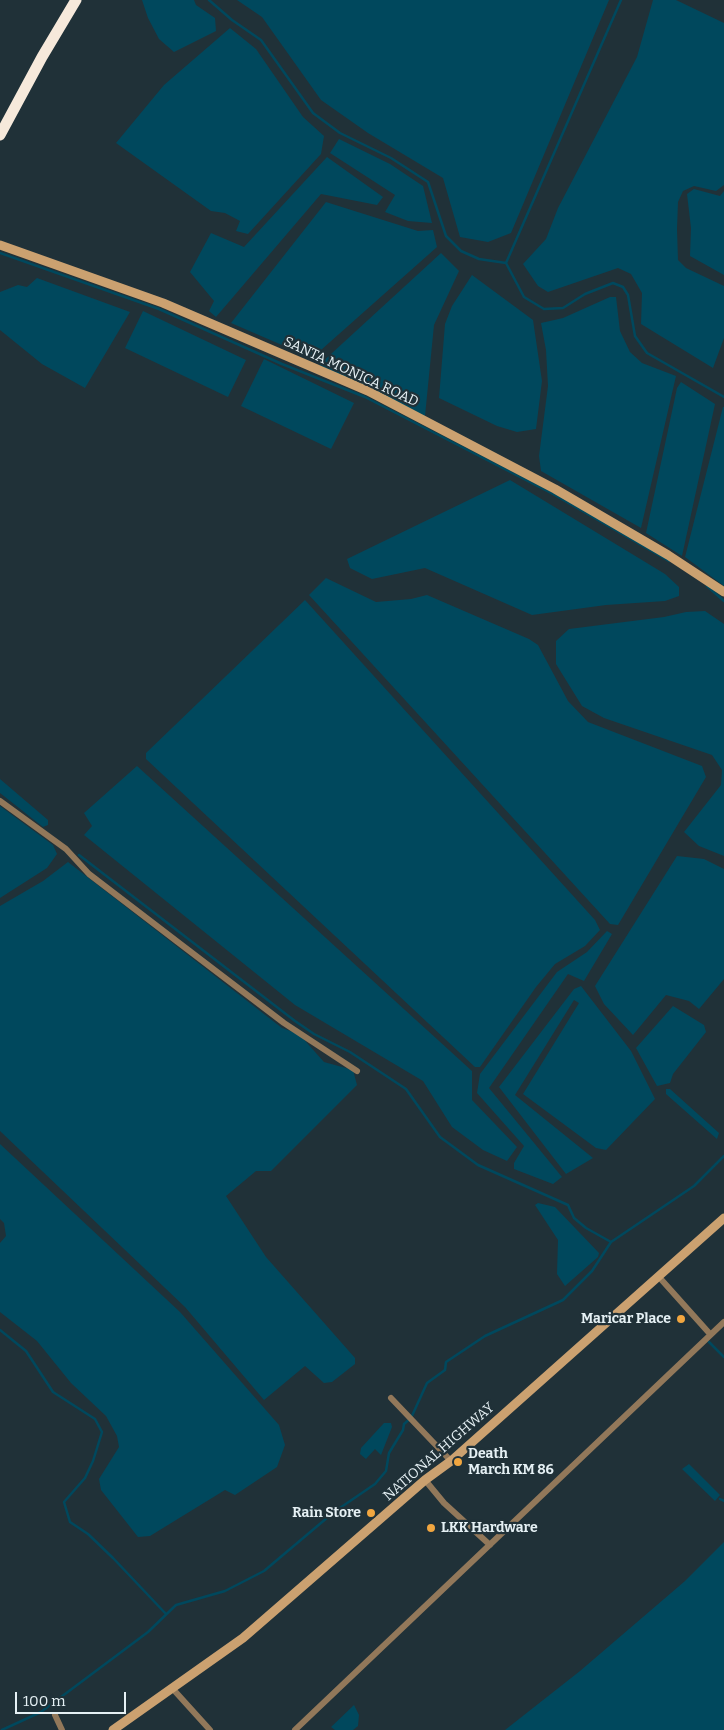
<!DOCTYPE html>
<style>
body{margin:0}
#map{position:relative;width:724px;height:1730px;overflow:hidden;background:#203138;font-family:Bitter,serif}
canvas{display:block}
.scale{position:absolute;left:15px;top:1692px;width:111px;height:22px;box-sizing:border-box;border:2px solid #e5f0f4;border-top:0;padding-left:6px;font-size:15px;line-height:18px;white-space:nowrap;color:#e5f0f4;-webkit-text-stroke:4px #203138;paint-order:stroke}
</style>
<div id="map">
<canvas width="724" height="1730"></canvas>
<div class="scale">100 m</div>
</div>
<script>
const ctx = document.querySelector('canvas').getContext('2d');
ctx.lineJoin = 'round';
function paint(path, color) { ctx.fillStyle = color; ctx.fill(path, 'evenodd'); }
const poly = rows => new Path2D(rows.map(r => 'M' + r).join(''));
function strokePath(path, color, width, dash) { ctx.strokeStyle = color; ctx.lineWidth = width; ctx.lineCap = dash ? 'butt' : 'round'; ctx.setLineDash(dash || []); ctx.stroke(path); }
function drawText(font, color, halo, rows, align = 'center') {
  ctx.font = font + ' Bitter,serif'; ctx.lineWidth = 4.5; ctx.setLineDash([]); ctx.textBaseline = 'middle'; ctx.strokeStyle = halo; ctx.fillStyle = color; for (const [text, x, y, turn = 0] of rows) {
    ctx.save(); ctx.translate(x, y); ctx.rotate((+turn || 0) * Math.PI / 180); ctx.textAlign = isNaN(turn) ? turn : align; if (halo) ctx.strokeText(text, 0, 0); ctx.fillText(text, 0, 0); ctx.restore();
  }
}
paint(poly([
 [142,0,194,0,196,5,215,18,216,31,174,52,159,39,148,18],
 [237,0,609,0,511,233,488,242,460,237,443,178,368,133,321,100,262,17],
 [653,0,676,0,724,23,724,185,716,191,694,186,683,191,678,202,677,229,678,260,686,268,724,286,724,338,713,368,641,324,642,293,631,274,618,268,548,292,538,286,523,264,546,239,558,208,637,57],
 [230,28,256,49,303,117,324,136,321,154,248,234,236,231,240,221,225,213,211,211,116,143,164,85],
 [339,139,390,164,423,186,432,223,408,221,385,212,395,195,330,153],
 [327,157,383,197,377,205,321,194,216,317,209,311,214,301,190,272,211,233,244,247],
 [694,189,720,196,724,191,724,275,690,256,691,228,687,194],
 [326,202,418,231,433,230,437,247,312,358,231,323],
 [441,253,459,271,434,325,425,416,319,365],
 [472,275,533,320,542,381,536,429,517,432,497,426,439,398,445,324,452,306],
 [37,278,130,312,85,388,42,364,0,330,0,292,18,285,27,287],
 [610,297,616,297,620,331,630,352,642,363,676,376,641,528,541,471,539,456,548,386,546,350,541,323,563,318],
 [143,311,246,360,228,397,125,348],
 [264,359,354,403,331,449,241,406],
 [681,382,715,404,682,556,646,533,677,388],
 [723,407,724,407,724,586,685,557],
 [510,480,665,574,679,587,679,596,665,601,606,605,532,615,425,568,372,579,350,568,347,559],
 [326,578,376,602,411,599,427,595,529,639,538,645,568,701,588,722,702,766,706,777,618,925,610,924,309,595],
 [305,600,595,920,600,930,585,946,555,964,536,987,480,1067,475,1067,146,759,146,753],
 [705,611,724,624,724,856,699,846,684,832,721,785,722,770,712,755,604,718,582,706,556,664,556,641,569,629,664,617,686,612],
 [137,766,472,1071,472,1100,517,1147,507,1161,483,1150,452,1127,423,1081,295,1005,84,835,92,826,84,813],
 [0,779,48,820,48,825,43,827,0,793],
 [0,806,53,845,57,854,47,868,0,898],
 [677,856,704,859,724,869,724,979,699,1009,689,1001,666,995,633,1035,604,1004,595,986],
 [68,862,282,1028,299,1034,324,1062,353,1070,357,1085,271,1171,256,1171,226,1196,266,1257,355,1358,355,1364,332,1382,324,1383,305,1366,264,1400,185,1307,0,1131,0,906,43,881],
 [607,931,612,934,584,981,568,974,489,1088,562,1177,553,1184,514,1169,514,1163,524,1146,477,1093,480,1074,557,972,587,952],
 [581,986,631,1051,655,1099,606,1150,596,1148,523,1094,579,1003,574,1000,515,1095,593,1158,566,1174,499,1087,574,989],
 [673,1006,704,1025,706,1032,673,1074,670,1083,657,1086,636,1048],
 [666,1089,670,1089,719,1133,717,1139,666,1094],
 [0,1144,180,1312,279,1425,285,1445,277,1467,235,1495,225,1490,150,1536,138,1537,101,1490,99,1479,119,1447,117,1436,106,1416,71,1383,37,1341,0,1312,0,1243,6,1236,4,1223,0,1219],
 [538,1203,555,1207,599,1253,598,1257,565,1286,557,1274,558,1240,535,1205],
 [384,1423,391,1423,392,1427,381,1455,375,1449,366,1459,360,1454,361,1448],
 [689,1464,720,1495,715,1501,682,1469],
 [724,1542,724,1730,505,1730,580,1671,685,1581],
 [354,1705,359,1715,358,1726,353,1730,335,1730,331,1727]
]), '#00485d');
strokePath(poly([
 [209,0,232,20,261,40,313,113,340,133,391,158,428,182,446,236,461,251,479,259,506,263],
 [621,0,506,263,524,297,544,309,563,308,585,294,613,283,623,287,628,295,635,336,647,353,724,397],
 [0,253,159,309,282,364,365,397,553,494,669,561],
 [707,586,724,601],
 [79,855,295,1021,314,1034,350,1052,406,1089,440,1137,478,1165,568,1205,574,1218,586,1228,611,1242],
 [0,1330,26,1351,53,1392,95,1419,102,1432,93,1461,85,1478,64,1502,70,1522,88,1534,113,1558,166,1614],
 [709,1342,724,1357],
 [720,1499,724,1501],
 [2,1730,41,1712,148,1632,176,1605,225,1591,264,1571,334,1512,375,1484,386,1471,389,1453,403,1430,404,1424,411,1418,427,1383,445,1370,446,1362,485,1336,563,1300,592,1271,611,1242,694,1186,724,1156]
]), '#00485d', 2.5);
strokePath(poly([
 [0,801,66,849,89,874,183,946,284,1023,357,1071],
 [659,1277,710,1334],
 [391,1398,451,1461],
 [425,1480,444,1503,490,1545],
 [172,1688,210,1730],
 [55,1715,62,1730],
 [295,1730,724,1322]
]), '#92785a', 6);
strokePath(poly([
 [0,245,163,303,368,391,555,489,668,555,724,592],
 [113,1730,243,1638,425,1480,451,1461,724,1218]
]), '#cba170', 9);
strokePath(poly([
 [0,135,42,57,76,0]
]), '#f6e9db', 11);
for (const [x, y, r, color] of [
 [681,1319,5,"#f1a640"],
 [458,1462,5,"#f1a640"],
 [371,1513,5,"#f1a640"],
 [431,1528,5,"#f1a640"]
]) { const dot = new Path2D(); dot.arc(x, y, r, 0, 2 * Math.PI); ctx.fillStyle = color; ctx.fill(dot); strokePath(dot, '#203138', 2); }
drawText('14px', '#e5f0f4', '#203138', [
 ["SANTA MONICA ROAD",351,372,25],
 ["NATIONAL HIGHWAY",439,1452,-41]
]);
drawText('bold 14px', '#e5f0f4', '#203138', [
 ["Maricar Place",671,1319],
 ["Death",468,1454,"left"],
 ["March KM 86",468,1470,"left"],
 ["Rain Store",361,1513],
 ["LKK Hardware",441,1528,"left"]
], 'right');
</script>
